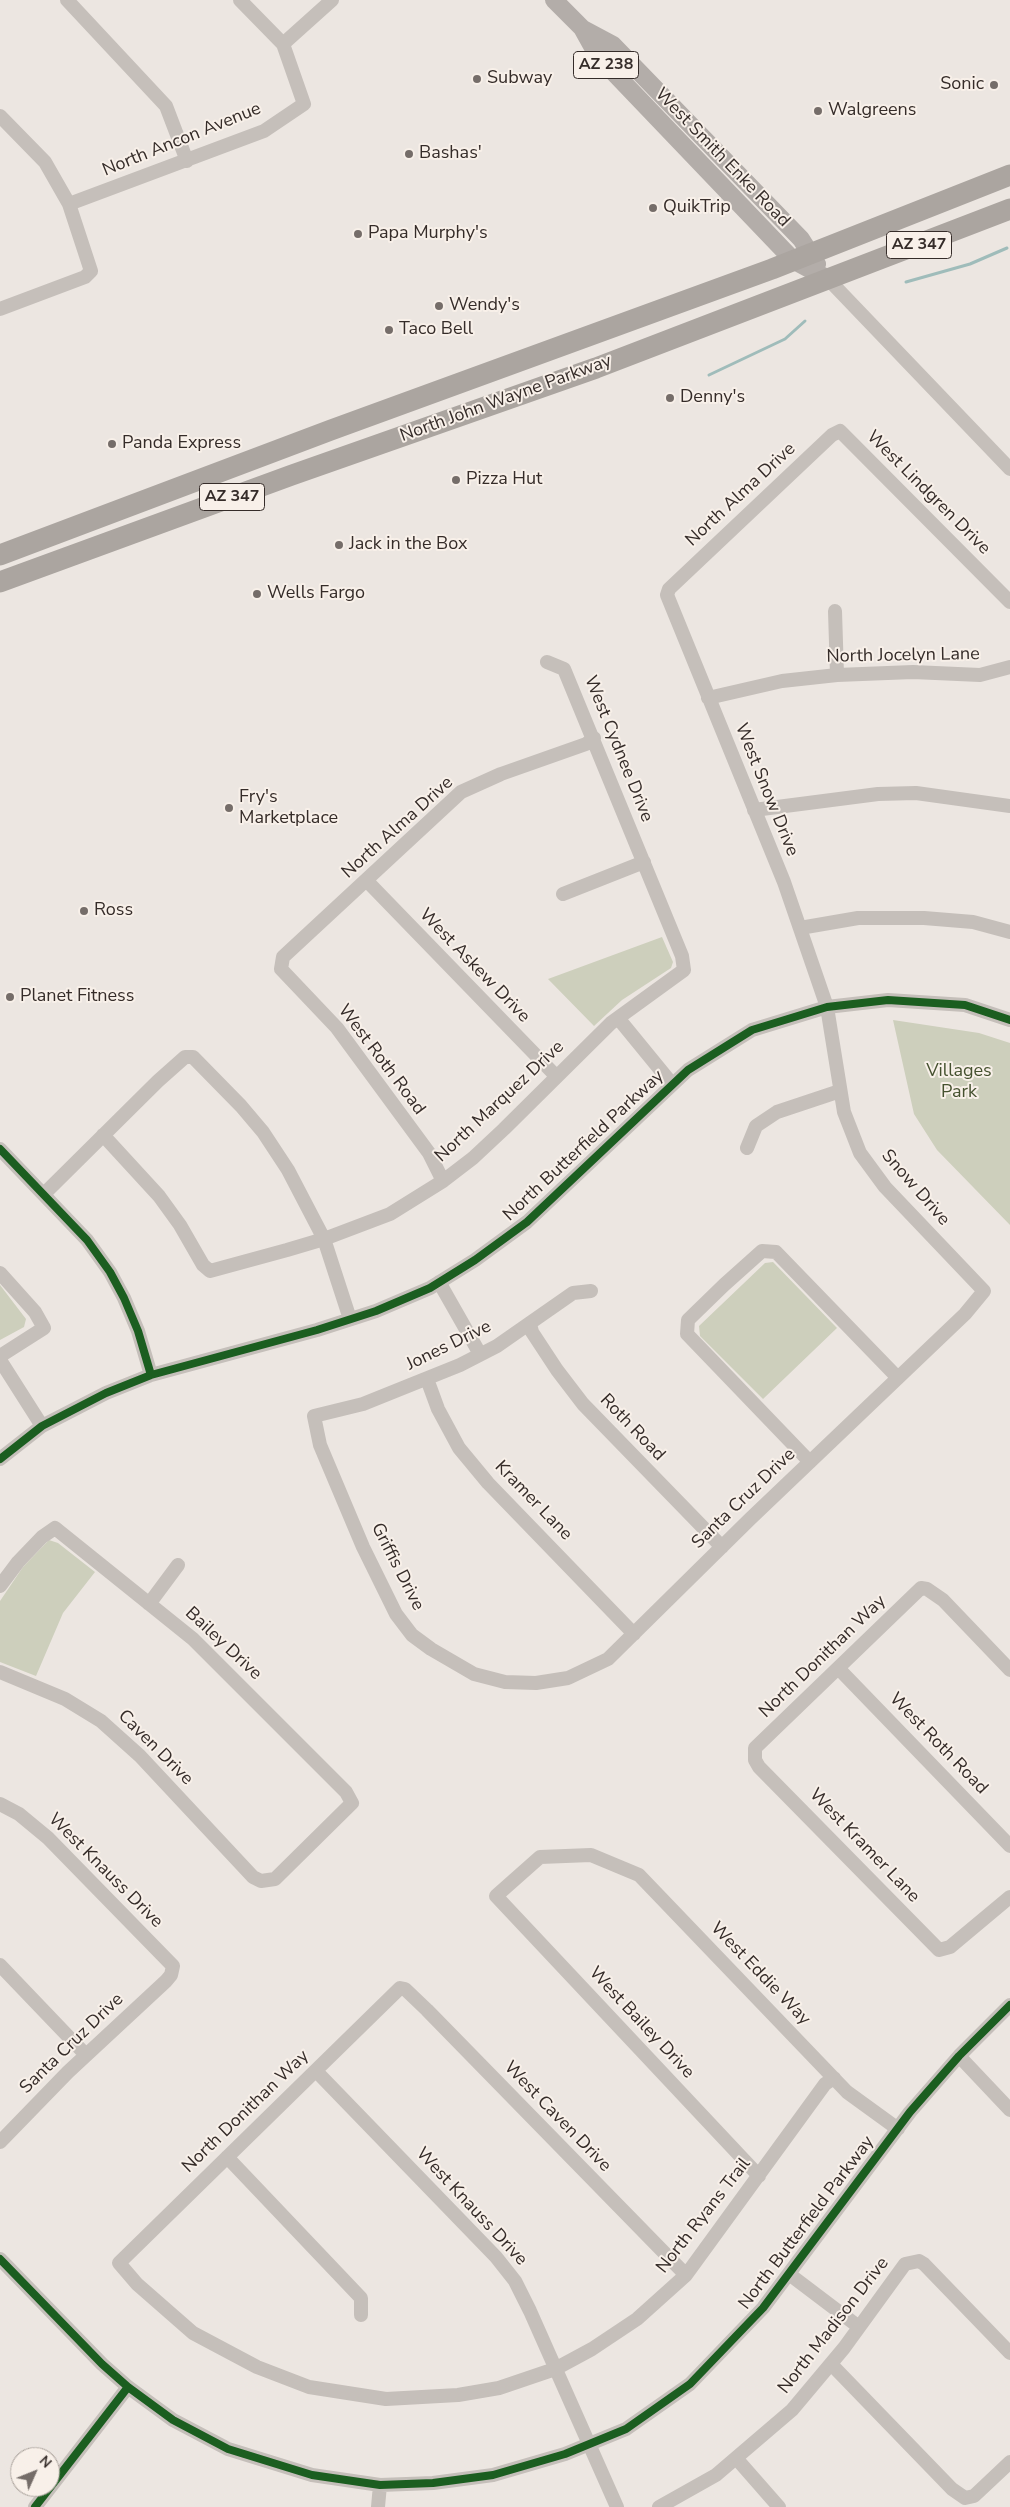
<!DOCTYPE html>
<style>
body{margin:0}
#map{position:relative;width:1010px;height:2507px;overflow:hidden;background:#ece6e1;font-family:"Nunito Sans",sans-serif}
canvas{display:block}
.north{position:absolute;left:10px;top:2447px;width:50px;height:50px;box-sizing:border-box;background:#f8f0e9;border:1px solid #aaa29c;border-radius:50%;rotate:46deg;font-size:14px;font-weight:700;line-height:20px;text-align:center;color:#352c29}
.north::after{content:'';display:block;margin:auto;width:18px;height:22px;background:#756d69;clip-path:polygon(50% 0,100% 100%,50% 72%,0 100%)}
</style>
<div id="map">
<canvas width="1010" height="2507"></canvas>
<div class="north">N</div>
</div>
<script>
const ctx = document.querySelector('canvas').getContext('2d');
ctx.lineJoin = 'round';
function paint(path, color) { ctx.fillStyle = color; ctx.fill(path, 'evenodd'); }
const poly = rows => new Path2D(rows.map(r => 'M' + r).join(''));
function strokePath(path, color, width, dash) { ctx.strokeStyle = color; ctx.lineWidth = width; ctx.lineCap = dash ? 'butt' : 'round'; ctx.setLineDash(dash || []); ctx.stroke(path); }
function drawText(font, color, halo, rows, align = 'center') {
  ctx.font = font + ' "Nunito Sans",sans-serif'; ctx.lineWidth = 4; ctx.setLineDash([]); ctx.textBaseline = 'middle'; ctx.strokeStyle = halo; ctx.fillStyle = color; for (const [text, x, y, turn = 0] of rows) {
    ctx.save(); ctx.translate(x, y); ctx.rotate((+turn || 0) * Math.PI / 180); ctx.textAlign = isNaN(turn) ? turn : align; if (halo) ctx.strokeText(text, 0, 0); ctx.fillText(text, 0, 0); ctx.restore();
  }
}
paint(poly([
 [662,937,673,962,671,968,622,1000,594,1026,548,979],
 [893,1020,979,1033,1010,1043,1010,1225,937,1150,914,1114],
 [773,1262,837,1328,763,1399,700,1336,699,1326,765,1263],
 [0,1285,26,1319,24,1327,0,1340],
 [49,1540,58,1543,95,1572,63,1613,36,1676,0,1662,0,1601,23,1567]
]), '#cdcfbc');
strokePath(poly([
 [906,282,970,264,1007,248],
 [709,375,785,339,805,321]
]), '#9fbcba', 3);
strokePath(poly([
 [67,0,166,106,187,161],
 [283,44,332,0],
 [0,116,45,162,69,204,91,271,85,277,0,309],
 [69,204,264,131,304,104,283,44,240,0],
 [828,279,1010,469],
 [835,611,837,675],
 [708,698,782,681,837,675,913,672,980,675,1010,667],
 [754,810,878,794,916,793,1010,806],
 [366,880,556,1076],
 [563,894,644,862],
 [800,928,858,918,924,918,973,922,1010,932],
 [618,1018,672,1084],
 [103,1135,159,1196,180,1225,203,1265,210,1271,287,1250,324,1239,390,1214,443,1181,473,1158,504,1129,611,1023,684,970,682,956,564,669,547,662],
 [747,1148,756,1126,777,1112,840,1091],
 [0,1149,87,1240,110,1272,124,1298,138,1331,151,1375],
 [443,1181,429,1153,337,1028,281,969,283,957,461,792,501,774,586,744,594,738],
 [44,1194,158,1081,185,1057,193,1057,241,1106,263,1132,288,1170,324,1239,350,1319],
 [0,1273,35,1312,44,1328,0,1356],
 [439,1282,480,1354],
 [591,1291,573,1293,497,1346,460,1365,363,1404,314,1416,320,1445,363,1547,396,1614,412,1635,431,1649,474,1674,505,1682,536,1683,568,1678,608,1659,750,1519,965,1314,984,1291,885,1187,860,1153,844,1112,827,1007,815,972,784,882,667,595,669,589,832,435,840,431,1010,602],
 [530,1324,532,1332,557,1370,583,1404,722,1547],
 [0,1360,42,1426],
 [427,1379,438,1409,459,1448,488,1483,634,1634],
 [0,1459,42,1426,106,1393,151,1375,317,1330,376,1311,430,1288,475,1260,527,1222,688,1070,752,1030,827,1007,888,1000,965,1005,1010,1020],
 [810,1462,687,1334,688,1320,724,1285,762,1251,776,1252,898,1378],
 [0,1586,18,1562,42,1537,55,1528,193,1639,346,1792,352,1803,275,1879,261,1881,253,1877,140,1756,101,1721,65,1699,0,1672],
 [149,1604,178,1565],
 [838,1668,1010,1846],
 [1010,1670,943,1600,927,1589,921,1588,755,1748,755,1760,759,1767,939,1950,950,1947,1010,1897],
 [0,1804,19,1814,48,1838,173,1966,171,1975,166,1981,68,2072,0,2142],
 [0,1965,86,2055],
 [959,2056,1010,2110],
 [316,2071,496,2257,515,2281,530,2311,617,2507],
 [227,2157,361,2298,361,2315],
 [759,2176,496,1896,540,1857,591,1855,639,1875,847,2092,898,2129],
 [0,2259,102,2364,128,2387,173,2420,228,2449,312,2475,380,2485,433,2483,493,2475,565,2454,626,2429,690,2384,763,2308,910,2112,959,2056,1010,2005],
 [789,2274,859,2327],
 [686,2275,427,2010,405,1989,400,1988,119,2263,137,2284,193,2333,257,2367,309,2387,386,2399,458,2395,499,2388,555,2369,592,2349,637,2319,686,2275,825,2084,834,2078],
 [831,2364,952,2489,965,2498,974,2496,1010,2462],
 [736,2458,779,2507],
 [35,2507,128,2387],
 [378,2507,380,2485],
 [659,2507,716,2475,792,2410,844,2348,905,2264,919,2261,924,2264,1010,2353]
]), '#c5bfba', 14);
strokePath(poly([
 [554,0,582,28,597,55,793,260,828,279],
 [583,29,613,45,801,239,817,264]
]), '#b3ada9', 18);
strokePath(poly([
 [0,555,331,430,772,269,1010,175],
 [0,582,292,475,596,368,1010,209]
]), '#aba5a0', 21);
strokePath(poly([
 [0,1149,87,1240,110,1272,124,1298,138,1331,151,1375],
 [0,1459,42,1426,106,1393,151,1375,317,1330,376,1311,430,1288,475,1260,527,1222,688,1070,752,1030,827,1007,888,1000,965,1005,1010,1020],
 [0,2259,102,2364,128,2387,173,2420,228,2449,312,2475,380,2485,433,2483,493,2475,565,2454,626,2429,690,2384,763,2308,910,2112,959,2056,1010,2005],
 [35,2507,128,2387]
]), '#1b5e20', 8);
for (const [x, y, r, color] of [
 [477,79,5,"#756d69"],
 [994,85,5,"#756d69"],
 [818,111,5,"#756d69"],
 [409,154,5,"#756d69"],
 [653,208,5,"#756d69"],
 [358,234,5,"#756d69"],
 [439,306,5,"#756d69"],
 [389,330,5,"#756d69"],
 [670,398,5,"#756d69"],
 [112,444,5,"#756d69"],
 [456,480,5,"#756d69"],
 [339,545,5,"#756d69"],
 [257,594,5,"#756d69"],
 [229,808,5,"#756d69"],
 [84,911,5,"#756d69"],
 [10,997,5,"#756d69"]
]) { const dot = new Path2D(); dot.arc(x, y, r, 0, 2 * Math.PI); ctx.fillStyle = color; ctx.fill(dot); strokePath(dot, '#f8f0e9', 2); }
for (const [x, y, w] of [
 [606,65,65],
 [919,245,65],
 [232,497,65]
]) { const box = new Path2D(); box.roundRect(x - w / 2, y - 13.5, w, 27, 4); ctx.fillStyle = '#f8f0e9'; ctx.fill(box); strokePath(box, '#352c29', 1); }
drawText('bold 16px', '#352c29', null, [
 ["AZ 238",606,65],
 ["AZ 347",919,245],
 ["AZ 347",232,497]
]);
drawText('18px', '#352c29', '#f8f0e9', [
 ["Subway",487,79],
 ["Sonic",984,85,"right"],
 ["Walgreens",828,111],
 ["Bashas'",419,154],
 ["QuikTrip",663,208],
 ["Papa Murphy's",368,234],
 ["Wendy's",449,306],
 ["Taco Bell",399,330],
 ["Denny's",680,398],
 ["Panda Express",122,444],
 ["Pizza Hut",466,480],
 ["Jack in the Box",349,545],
 ["Wells Fargo",267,594],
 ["Fry's",239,798],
 ["Marketplace",239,819],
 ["Ross",94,911],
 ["Planet Fitness",20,997]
], 'left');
drawText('18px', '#352c29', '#f8f0e9', [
 ["North Ancon Avenue",182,140,-22],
 ["West Smith Enke Road",722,158,46],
 ["North John Wayne Parkway",506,399,-20],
 ["West Lindgren Drive",928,493,45],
 ["North Alma Drive",741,495,-43],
 ["North Jocelyn Lane",903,656,-1],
 ["West Cydnee Drive",618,749,68],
 ["West Snow Drive",766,790,68],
 ["North Alma Drive",398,828,-42],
 ["West Askew Drive",474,966,46],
 ["West Roth Road",381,1060,53],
 ["North Marquez Drive",500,1102,-43],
 ["North Butterfield Parkway",584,1146,-43],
 ["Snow Drive",915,1188,49],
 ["Jones Drive",449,1346,-26],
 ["Roth Road",632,1428,46],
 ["Santa Cruz Drive",744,1499,-44],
 ["Kramer Lane",533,1501,46],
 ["Griffis Drive",397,1567,63],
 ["Bailey Drive",223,1644,43],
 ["North Donithan Way",823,1657,-44],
 ["West Roth Road",938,1744,46],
 ["Caven Drive",155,1748,45],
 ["West Kramer Lane",864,1846,46],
 ["West Knauss Drive",105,1871,45],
 ["West Eddie Way",760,1974,46],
 ["West Bailey Drive",641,2023,47],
 ["Santa Cruz Drive",72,2044,-44],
 ["North Donithan Way",246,2112,-44],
 ["West Caven Drive",557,2117,46],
 ["West Knauss Drive",471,2207,47],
 ["North Ryans Trail",704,2216,-52],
 ["North Butterfield Parkway",807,2223,-53],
 ["North Madison Drive",834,2326,-52]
]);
drawText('18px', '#45512f', '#f8f0e9', [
 ["Villages",959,1072],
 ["Park",959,1093]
]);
</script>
